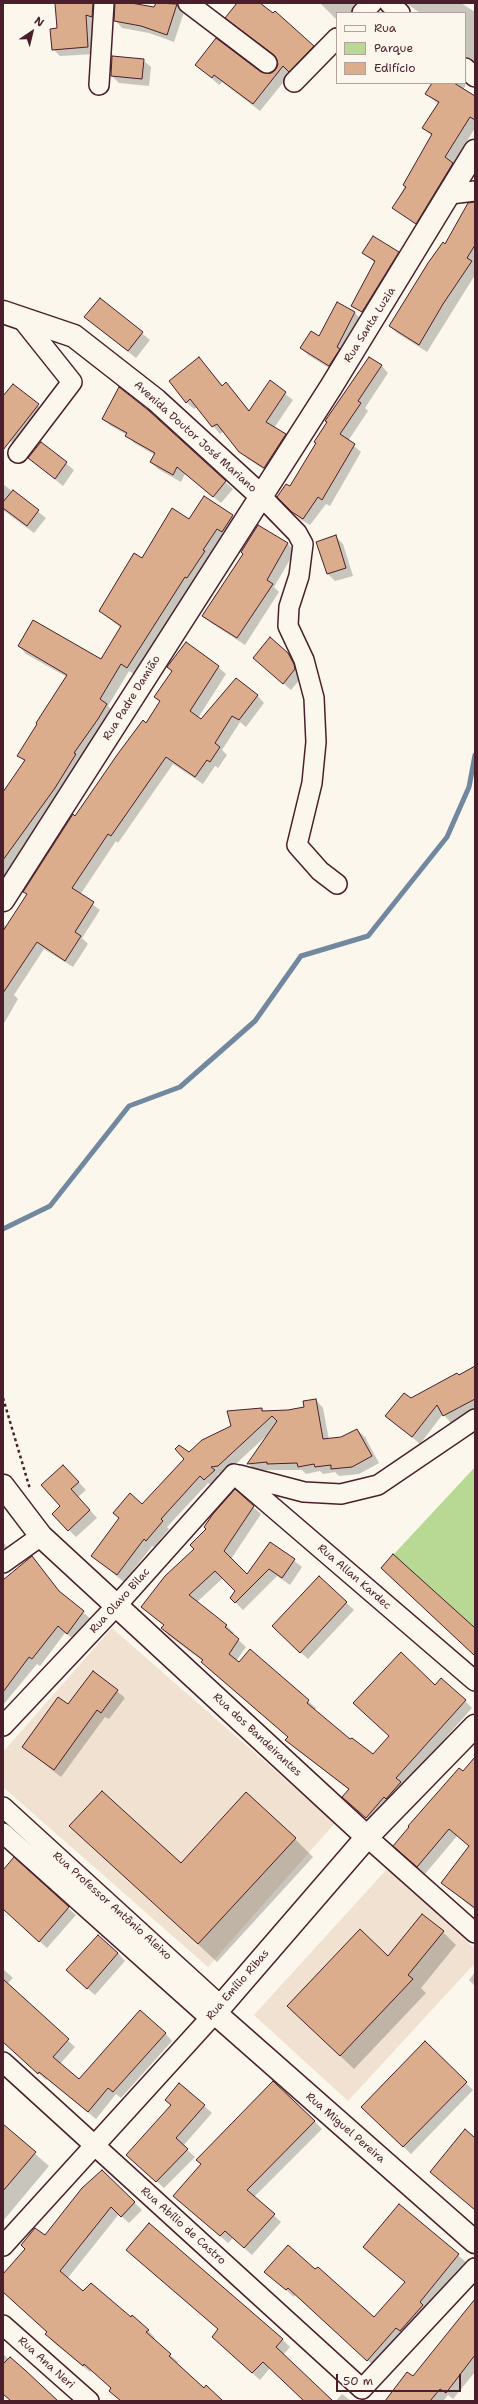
<!DOCTYPE html>
<meta charset="utf-8">
<style>
body{margin:0}
#map{position:relative;width:478px;height:2404px;overflow:hidden;background:#fbf7ec;font-family:"Shantell Sans",sans-serif}
canvas{display:block}
.frame{position:absolute;inset:0;border:4px solid #4a1f2b;pointer-events:none}
.legend{position:absolute;left:336px;top:12px;width:130px;height:72px;box-sizing:border-box;background:#fbf7ec;border:1px solid #b4a19f;margin:0;padding:5px 7px;list-style:none;font-size:12px;color:#4a1f2b}
.legend li{display:flex;align-items:center;gap:8px;height:20px}
.legend b{width:20px;border:1px solid #b4a19f}
.north{position:absolute;left:12px;top:12px;width:40px;height:40px;-webkit-text-stroke:3px #fbf7ec;paint-order:stroke;rotate:35deg;font-size:11px;font-weight:700;line-height:16px;text-align:center;color:#4a1f2b}
.north::after{content:'';display:block;margin:auto;width:14px;height:18px;background:#4a1f2b;clip-path:polygon(50% 0,100% 100%,50% 72%,0 100%)}
.scale{position:absolute;left:336px;top:2374px;width:125px;height:18px;box-sizing:border-box;border:2px solid #4a1f2b;border-top:0;padding-left:5px;font-size:12px;line-height:14px;white-space:nowrap;color:#4a1f2b;-webkit-text-stroke:3px #fbf7ec;paint-order:stroke}
</style>
<div id="map">
<canvas width="478" height="2404"></canvas>
<div class="frame"></div>
<ul class="legend">
<li><b style="height:5px;background:#fbf7ec"></b>Rua</li>
<li><b style="height:11px;background:#b7d993"></b>Parque</li>
<li><b style="height:11px;background:#dbad8d"></b>Edifício</li>
</ul>
<div class="north">N</div>
<div class="scale">50 m</div>
</div>
<script>
const ctx = document.querySelector('canvas').getContext('2d');
ctx.lineJoin = 'round';
function paint(path, color) { ctx.fillStyle = color; ctx.fill(path, 'evenodd'); }
const poly = rows => new Path2D(rows.map(r => 'M' + r).join(''));
function strokePath(path, color, width, dash) { ctx.strokeStyle = color; ctx.lineWidth = width; ctx.lineCap = dash ? 'butt' : 'round'; ctx.setLineDash(dash || []); ctx.stroke(path); }
function drawText(font, color, halo, rows, align = 'center') {
  ctx.font = font + ' "Shantell Sans",sans-serif'; ctx.lineWidth = 4; ctx.setLineDash([]); ctx.textBaseline = 'middle'; ctx.strokeStyle = halo; ctx.fillStyle = color; for (const [text, x, y, turn = 0] of rows) {
    ctx.save(); ctx.translate(x, y); ctx.rotate((+turn || 0) * Math.PI / 180); ctx.textAlign = isNaN(turn) ? turn : align; if (halo) ctx.strokeText(text, 0, 0); ctx.fillText(text, 0, 0); ctx.restore();
  }
}
paint(poly([
 [112,1628,335,1823,208,1967,3,1787,3,1752],
 [387,1869,475,1949,475,1963,348,2101,254,2015]
]), '#f1e1d0');
paint(poly([
 [475,1467,475,1656,381,1568]
]), '#b7d993');
paint(poly([
 [56,3,100,3,99,23,92,22,95,54,60,56,53,49,58,29],
 [115,3,155,9,157,3,187,3,174,42,149,33,122,28,115,20],
 [238,3,259,3,321,54,293,74,283,64,290,74,260,111,222,82,219,85,197,65,271,74,277,70,279,64,276,57,234,25],
 [320,3,365,3,362,13,337,13,337,20],
 [406,3,461,3,475,12,475,65,465,67,465,13,420,13],
 [143,60,151,67,149,86,119,83,112,76],
 [433,83,464,83,466,85,463,90,475,98,475,128,453,164,460,171,424,230,393,208,432,136,423,128,438,104,427,94],
 [475,206,475,275,427,352,397,333,390,326,445,245],
 [363,252,398,253,405,260,370,318,352,305,375,263],
 [100,299,150,340,136,358,93,324],
 [355,313,362,320,337,373,308,355,301,348],
 [199,359,223,386,226,384,233,391,250,411,270,382,293,400,274,428,293,442,272,475,248,459,224,431,220,434,197,407,194,409,186,402],
 [381,365,388,373,365,408,368,411,348,441,361,452,330,506,326,504,310,525,300,519,278,497,290,488],
 [13,385,46,412,18,447,3,436,3,397],
 [103,419,225,482,233,489,221,503,185,474,181,482,158,469,151,462,155,455,134,443,127,435,111,426],
 [41,443,74,470,63,486,29,458],
 [3,484,46,518,34,533,3,510],
 [232,516,240,523,194,584,192,583,134,674,129,671,108,706,114,712,62,795,3,878,3,794,25,762,19,755,67,677,26,654,19,646,102,661,121,628,100,611,142,559,189,521],
 [258,526,288,544,295,551,274,587,279,592,245,645,211,623,204,616,244,554],
 [335,536,343,544,353,576,335,581,328,574,319,542],
 [288,653,296,661,302,677,291,690,256,660],
 [168,667,218,667,226,674,198,718,201,721,257,695,264,703,246,727,240,722,222,750,227,755,218,768,215,766,203,784,173,764,118,843,116,841,80,895,100,910,82,938,88,944,73,967,44,949,14,995,18,999,3,1025,3,924,7,927,28,895,24,891,76,817,161,702,156,697,173,672],
 [475,1366,475,1411,451,1423,443,1414,420,1444,387,1416,411,1400],
 [316,1400,323,1408,329,1440,342,1438,357,1430,365,1437,379,1463,359,1474,339,1476,335,1472,323,1474,320,1471,306,1474,302,1470,255,1470,248,1463,266,1436,226,1473,217,1474,221,1478,212,1486,208,1483,167,1527,169,1529,154,1547,152,1546,124,1582,92,1556,143,1505,189,1453,262,1409,265,1412,288,1411,305,1408],
 [71,1474,86,1490,78,1497,97,1518,76,1537,69,1530],
 [235,1491,261,1514,231,1559,247,1576,271,1543,302,1567,290,1585,277,1576,243,1610,231,1598,236,1591,223,1578,197,1602,226,1625,234,1633,232,1634,246,1647,236,1661,239,1663,250,1651,308,1701,316,1708,314,1711,350,1741,373,1756,435,1686,465,1701,472,1708,403,1786,374,1825,351,1804,349,1790,294,1747,287,1740,289,1738,209,1669,203,1661,169,1636,162,1628,164,1625,142,1607,196,1549,207,1529],
 [3,1542,7,1547,3,1549],
 [32,1558,63,1596,91,1619,75,1640,65,1633,40,1666,37,1664,3,1705,3,1581],
 [319,1577,354,1610,308,1659,280,1634],
 [94,1672,125,1698,109,1719,105,1717,61,1777,23,1747,68,1706],
 [475,1759,475,1910,442,1883,470,1847,457,1836,425,1874,402,1853],
 [71,1826,181,1865,295,1839,313,1857,217,1962],
 [3,1871,68,1908,76,1915,47,1948,3,1908],
 [443,1932,456,1945,421,1988,426,1993,354,2069,301,2019,389,1957],
 [118,1953,125,1961,95,1995,75,1978],
 [3,1969,13,1978,7,1984,75,2047,60,2064,79,2080,165,2033,172,2041,121,2098,116,2094,96,2119,47,2079,46,2080,3,2041],
 [475,1972,475,1986,469,1980],
 [425,2043,473,2090,411,2154,362,2107],
 [179,2084,212,2113,183,2146,195,2157,164,2188,135,2162,172,2106],
 [314,2121,322,2129,254,2197,281,2222,252,2255,233,2238,228,2243,182,2203],
 [3,2126,49,2166,3,2221],
 [102,2171,142,2210,129,2223,119,2214,67,2279,83,2293,131,2318,148,2330,155,2338,153,2340,178,2362,176,2364,204,2389,221,2401,121,2401,112,2389,92,2370,90,2372,53,2342,46,2334,48,2333,3,2291,3,2275,45,2236],
 [399,2206,466,2262,375,2367,295,2295,294,2297,273,2279,374,2319,406,2282],
 [149,2224,283,2340,290,2347,283,2355,332,2401,305,2401,270,2368,260,2380,220,2344,219,2330],
 [475,2301,475,2372,453,2399,448,2395,443,2401,386,2401,413,2378],
 [3,2354,56,2401,11,2401,3,2394],
 [342,2394,351,2401,336,2401]
]), '#0003');
strokePath(poly([
 [3,1229,50,1206,129,1106,180,1087,255,1021,301,956,368,936,447,837,469,787,475,755]
]), '#72889f', 5);
const building = poly([
 [55,3,93,3,92,17,86,15,88,47,52,50,50,29,57,28,55,3],
 [115,3,131,3,154,7,156,3,177,4,167,35,141,26,114,21,115,3],
 [237,3,260,3,273,13,275,11,314,46,289,72,283,66,253,104,214,75,212,78,195,65,216,38,261,72,271,73,276,69,278,64,274,55,225,18,237,3],
 [112,56,144,59,142,79,111,76,112,56],
 [432,83,454,83,475,96,475,120,470,117,445,157,453,163,416,224,392,208,406,187,403,185,432,134,422,128,439,102,425,94,432,83],
 [475,202,475,245,467,258,472,261,443,304,419,345,389,326,428,263,443,242,445,244,468,203,475,202],
 [373,236,399,252,362,312,351,306,375,261,362,253,373,236],
 [100,298,143,332,128,351,84,317,100,298],
 [337,302,355,312,337,347,340,349,329,366,300,348,311,331,319,336,337,302],
 [199,357,222,386,226,382,249,411,270,380,286,392,266,422,286,434,264,468,239,452,217,424,212,427,190,399,186,403,169,381,199,357],
 [369,357,382,365,358,401,361,403,340,434,355,444,322,500,318,497,303,519,292,512,277,497,286,484,290,486,316,443,314,442,327,422,325,421,369,357],
 [13,384,39,404,3,450,3,396,13,384],
 [119,387,148,410,226,481,213,497,177,467,173,475,150,462,155,453,125,436,127,433,102,419,119,387],
 [41,442,67,462,55,479,28,458,41,442],
 [13,490,39,510,27,526,3,508,3,502,13,490],
 [204,496,233,515,222,532,217,529,203,550,205,551,187,578,185,577,127,668,121,664,100,699,107,704,98,719,74,753,76,754,55,788,3,860,3,792,25,760,17,756,37,724,36,723,67,675,18,646,33,620,101,659,121,626,99,611,134,553,142,558,172,508,189,519,204,496],
 [258,525,288,543,267,580,273,584,237,638,202,616,243,554,241,552,258,525],
 [336,535,346,568,327,574,316,542,336,535],
 [270,637,288,653,294,664,295,669,283,684,253,658,270,637],
 [186,642,219,666,190,711,201,719,236,678,258,695,239,720,232,716,215,743,220,747,210,762,207,760,195,777,166,757,111,836,108,834,72,888,94,902,75,932,81,936,65,961,37,942,3,993,3,931,27,894,23,892,73,814,75,816,117,755,143,720,146,723,160,701,154,697,172,671,167,667,186,642],
 [475,1366,475,1399,443,1416,437,1405,412,1437,385,1416,404,1393,411,1398,457,1373,459,1375,475,1366],
 [316,1399,323,1439,341,1437,357,1429,372,1456,352,1467,331,1469,331,1465,315,1467,314,1464,298,1467,297,1463,267,1464,267,1462,247,1464,277,1421,272,1416,218,1466,211,1467,215,1470,204,1480,200,1476,161,1519,163,1521,146,1541,144,1539,117,1575,91,1556,119,1518,113,1513,130,1493,142,1504,184,1459,175,1449,179,1445,189,1452,202,1440,231,1426,227,1411,262,1408,262,1411,288,1410,304,1407,303,1401,316,1399],
 [63,1465,79,1482,71,1489,90,1510,68,1531,52,1514,60,1506,41,1485,63,1465],
 [235,1489,254,1506,224,1551,247,1574,270,1542,295,1559,282,1578,269,1569,235,1603,230,1598,235,1591,215,1571,189,1595,227,1625,225,1627,239,1639,229,1654,239,1662,250,1649,309,1700,307,1703,350,1739,352,1738,373,1754,389,1736,353,1703,401,1652,435,1685,441,1678,466,1700,396,1778,401,1782,386,1799,384,1797,366,1818,342,1797,349,1789,285,1740,288,1737,201,1662,203,1660,161,1628,164,1625,141,1607,165,1576,194,1549,190,1545,206,1529,204,1527,213,1514,235,1489],
 [393,1554,475,1628,475,1656,381,1568,393,1554],
 [32,1556,59,1591,84,1611,67,1634,58,1626,32,1659,29,1657,3,1692,3,1580,32,1556],
 [319,1576,347,1602,300,1653,272,1626,319,1576],
 [93,1671,118,1690,101,1713,97,1710,54,1770,22,1747,58,1697,68,1704,93,1671],
 [475,1757,475,1908,441,1883,469,1846,449,1829,417,1867,393,1846,409,1827,408,1826,459,1768,463,1771,475,1757],
 [102,1791,181,1863,246,1792,296,1838,198,1944,69,1826,102,1791],
 [14,1857,69,1907,39,1942,3,1909,3,1870,14,1857],
 [422,1914,444,1931,408,1975,413,1979,340,2056,287,2006,360,1929,388,1956,422,1914],
 [98,1935,118,1953,87,1989,66,1970,98,1935],
 [3,1979,69,2039,53,2057,79,2079,140,2010,166,2033,113,2092,108,2088,88,2112,39,2072,38,2074,3,2042,3,1979],
 [425,2041,467,2082,403,2147,361,2107,425,2041],
 [273,2081,315,2121,247,2190,275,2214,244,2248,225,2231,220,2236,173,2196,201,2164,196,2160,273,2081],
 [179,2083,205,2105,176,2138,188,2149,156,2182,126,2155,171,2105,165,2100,179,2083],
 [3,2124,36,2152,3,2191,3,2124],
 [465,2129,475,2138,475,2210,430,2172,465,2129],
 [102,2170,135,2202,121,2217,111,2207,60,2271,83,2291,91,2283,131,2317,132,2315,149,2330,146,2332,171,2354,169,2356,204,2388,206,2385,223,2401,121,2401,109,2391,111,2388,84,2364,83,2366,45,2334,47,2332,3,2292,3,2274,25,2249,21,2245,35,2228,45,2235,82,2188,102,2170],
 [399,2204,459,2254,420,2302,423,2305,400,2331,396,2328,367,2361,288,2288,286,2290,264,2272,288,2245,315,2269,318,2267,374,2317,405,2282,363,2247,399,2204],
 [149,2223,283,2339,276,2347,333,2401,304,2401,263,2362,252,2373,212,2337,218,2329,126,2250,149,2223],
 [475,2299,475,2355,446,2393,440,2389,430,2401,385,2401,407,2372,413,2376,475,2299],
 [10,2357,25,2370,58,2401,11,2401,3,2394,3,2364,10,2357]
]);
paint(building, '#dbad8d');
strokePath(building, '#4a1f2b', 1);
const minor = poly([
 [188,3,267,63],
 [389,3,400,13],
 [362,13,372,3],
 [465,68,475,77],
 [294,82,337,38],
 [99,85,104,3],
 [450,194,475,191],
 [18,453,72,382,21,318],
 [261,496,297,533,303,544,299,576,289,607,288,626,304,660,314,698,316,742,312,783,297,845,320,871,337,884],
 [234,1474,475,1681],
 [239,1475,304,1492,341,1494,378,1485,475,1419],
 [3,1563,41,1536],
 [3,1726,117,1605,234,1474],
 [3,1807,221,2006],
 [3,1833,210,2018],
 [367,1837,475,1933],
 [3,2062,362,2389,475,2268],
 [3,2246,215,2013],
 [3,2325,89,2401]
]);
const tertiary = poly([
 [3,312,74,336,156,400,261,496],
 [3,900,331,387,475,151],
 [3,1486,41,1536,367,1837],
 [475,1726,367,1837,215,2013,475,2242]
]);
strokePath(minor, '#4a1f2b', 22);
strokePath(tertiary, '#4a1f2b', 25);
strokePath(poly([
 [3,1398,30,1489]
]), '#4a1f2b', 2.5, [3, 3]);
strokePath(minor, '#fbf7ec', 19);
strokePath(tertiary, '#fbf7ec', 22);
drawText('11px', '#4a1f2b', '#fbf7ec', [
 ["Rua Santa Luzia",370,325,-58],
 ["Avenida Doutor José Mariano",195,437,42],
 ["Rua Padre Damião",132,698,-58],
 ["Rua Allan Kardec",354,1577,41],
 ["Rua Olavo Bilac",120,1601,-48],
 ["Rua dos Bandeirantes",257,1735,43],
 ["Rua Professor Antônio Aleixo",112,1906,42],
 ["Rua Emílio Ribas",238,1985,-49],
 ["Rua Miguel Pereira",345,2128,41],
 ["Rua Abílio de Castro",183,2226,42],
 ["Rua Ana Neri",46,2363,42]
]);
</script>
